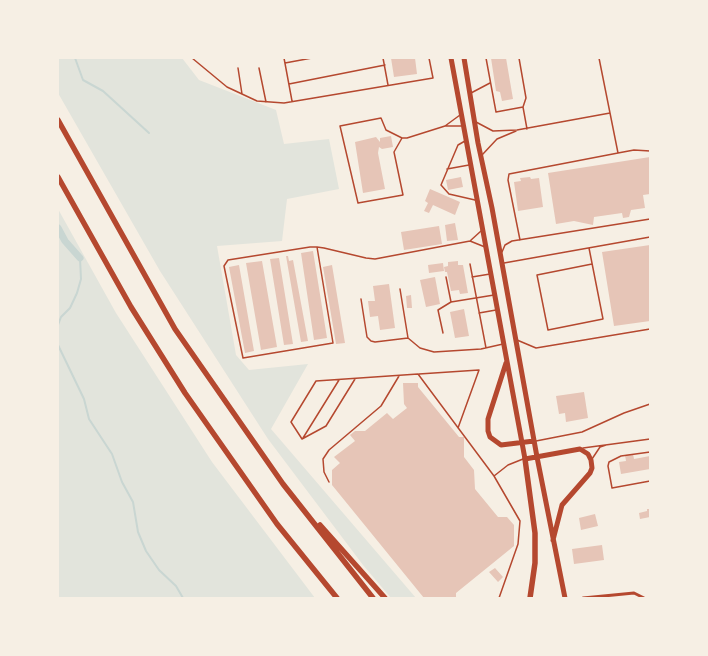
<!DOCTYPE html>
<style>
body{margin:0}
#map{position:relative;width:708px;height:656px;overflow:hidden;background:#f6efe4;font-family:Figtree,sans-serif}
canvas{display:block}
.frame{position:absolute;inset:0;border:59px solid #f6efe4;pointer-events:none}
</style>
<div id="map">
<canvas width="708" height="656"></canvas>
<div class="frame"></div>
</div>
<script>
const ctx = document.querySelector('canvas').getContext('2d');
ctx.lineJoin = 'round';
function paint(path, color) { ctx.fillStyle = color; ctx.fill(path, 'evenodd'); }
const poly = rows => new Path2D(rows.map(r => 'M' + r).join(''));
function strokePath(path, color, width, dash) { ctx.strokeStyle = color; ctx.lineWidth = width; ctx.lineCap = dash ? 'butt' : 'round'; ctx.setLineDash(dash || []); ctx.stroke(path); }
paint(poly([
 [58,58,182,58,199,80,276,110,284,144,329,139,339,189,287,199,282,241,217,246,236,355,249,370,308,364,271,429,416,598,391,598,363,565,268,439,160,271,58,93],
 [58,209,116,313,212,462,315,598,58,598]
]), '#e2e4dc');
strokePath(poly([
 [75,58,83,80,103,91,149,133],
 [58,325,61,317,70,308,77,293,81,279,80,258],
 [58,345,84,399,89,419,112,454,122,482,133,502,138,532,146,551,159,570,176,586,183,598]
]), '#c9d6d2', 2);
strokePath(poly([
 [58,228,65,241,80,258]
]), '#c9d6d2', 7);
paint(poly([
 [391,58,415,58,417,74,394,77],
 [491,58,506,58,513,99,502,101,500,92,496,91],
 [391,136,393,147,382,149,379,147,378,153,385,189,363,193,355,142,376,137,380,142,380,138],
 [650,157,650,194,643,195,645,208,631,210,629,217,623,218,622,213,594,217,593,225,574,221,556,224,548,173],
 [461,177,463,187,448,190,446,180],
 [530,177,531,179,539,178,543,207,518,211,514,182,521,181,520,178],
 [430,189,460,202,455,215,433,205,429,213,424,211,428,203,425,201],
 [455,223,458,240,447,241,445,225],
 [439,226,442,244,404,250,401,232],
 [650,245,650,321,614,326,602,252],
 [313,251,327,338,314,340,301,253],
 [286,256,288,256,289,261,293,260,308,341,301,342],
 [279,258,293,344,284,345,270,259],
 [262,261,277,347,261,350,246,263],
 [458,261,458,265,463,265,468,293,460,294,459,290,451,291,447,272,445,272,444,267,448,266,448,262],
 [443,263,444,271,429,273,428,265],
 [239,265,254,351,245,353,229,267],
 [332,265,345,343,336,344,323,267],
 [435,277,440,304,426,307,420,280],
 [389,284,395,328,380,330,378,316,370,317,368,301,375,301,373,286],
 [411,295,412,308,407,308,406,296],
 [464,309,469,336,455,338,450,312],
 [403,383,418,383,418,387,459,437,464,437,464,457,474,470,475,489,498,517,507,517,514,525,514,546,456,593,456,598,424,598,332,485,332,470,340,463,334,457,355,441,350,435,355,431,365,431,387,413,393,419,407,408,404,404],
 [584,392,588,418,566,422,565,413,559,414,556,396],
 [633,454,634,459,650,456,650,469,621,474,619,462,626,461,625,455],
 [647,509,650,509,650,517,640,519,639,513,647,511],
 [595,514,598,526,581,530,579,518],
 [602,545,604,560,574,564,572,549],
 [495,568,503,577,498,582,489,572]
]), '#e6c5b7');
strokePath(poly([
 [192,58,227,87,257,101,284,103,433,78,429,58],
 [284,58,292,101],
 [383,58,388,85],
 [486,58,496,112,523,107,526,98,519,58],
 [599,58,618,153],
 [285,63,312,58],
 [238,68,242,94],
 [259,68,266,102],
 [289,84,385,65],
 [471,93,490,83],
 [523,107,527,129],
 [476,122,493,131,517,130,610,113],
 [445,126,461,126],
 [402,138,394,152,403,195,358,203,340,126,381,118,386,130,402,138,407,138,445,126,460,115],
 [465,141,458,145,441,185,449,194,475,200],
 [482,155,497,139,516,131],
 [447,169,469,165],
 [481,231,470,241,485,247],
 [520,240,508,180,509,174,618,153,634,150,650,151],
 [317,247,333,343,243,358,224,266,228,260,310,247,317,247,324,248,366,258,375,259,470,241],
 [589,248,603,319,548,330,537,275,592,264],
 [502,252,505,245,512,241,650,219],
 [504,263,650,237],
 [470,264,486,348],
 [446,277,451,302],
 [472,277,490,274],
 [400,289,408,338,420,348,434,352,481,349,503,344],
 [361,299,367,337,371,341,375,342,408,338],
 [479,313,496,310],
 [443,333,438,310,451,302,494,295],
 [517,340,536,348,650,329],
 [419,374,479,370,458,428],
 [355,379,326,426,302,439,291,422,316,381,418,374,494,476,508,465,523,459],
 [303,438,339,380],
 [536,441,582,432,624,413,650,404],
 [583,448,650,439],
 [650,452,621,456,609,462,608,466,612,488,650,481],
 [592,459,600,447,606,445],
 [494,476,520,521,518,544,499,598],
 [329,482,324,472,323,459,329,450,381,406,399,376]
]), '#b5482f', 1.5);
strokePath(poly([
 [583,598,634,593,644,598]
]), '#b5482f', 3);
strokePath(poly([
 [451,58,525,459,580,449,588,454,591,460,592,468,590,473,562,505,553,540],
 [464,58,478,143,492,208,537,457,565,598],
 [506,363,488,419,488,431,490,437,501,445,534,441]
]), '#b5482f', 5);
strokePath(poly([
 [58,120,175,329,283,484,373,598],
 [58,177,131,307,185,393,277,524,337,598],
 [525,459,535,533,535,563,530,598],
 [320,525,385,598]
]), '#b5482f', 5.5);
</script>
